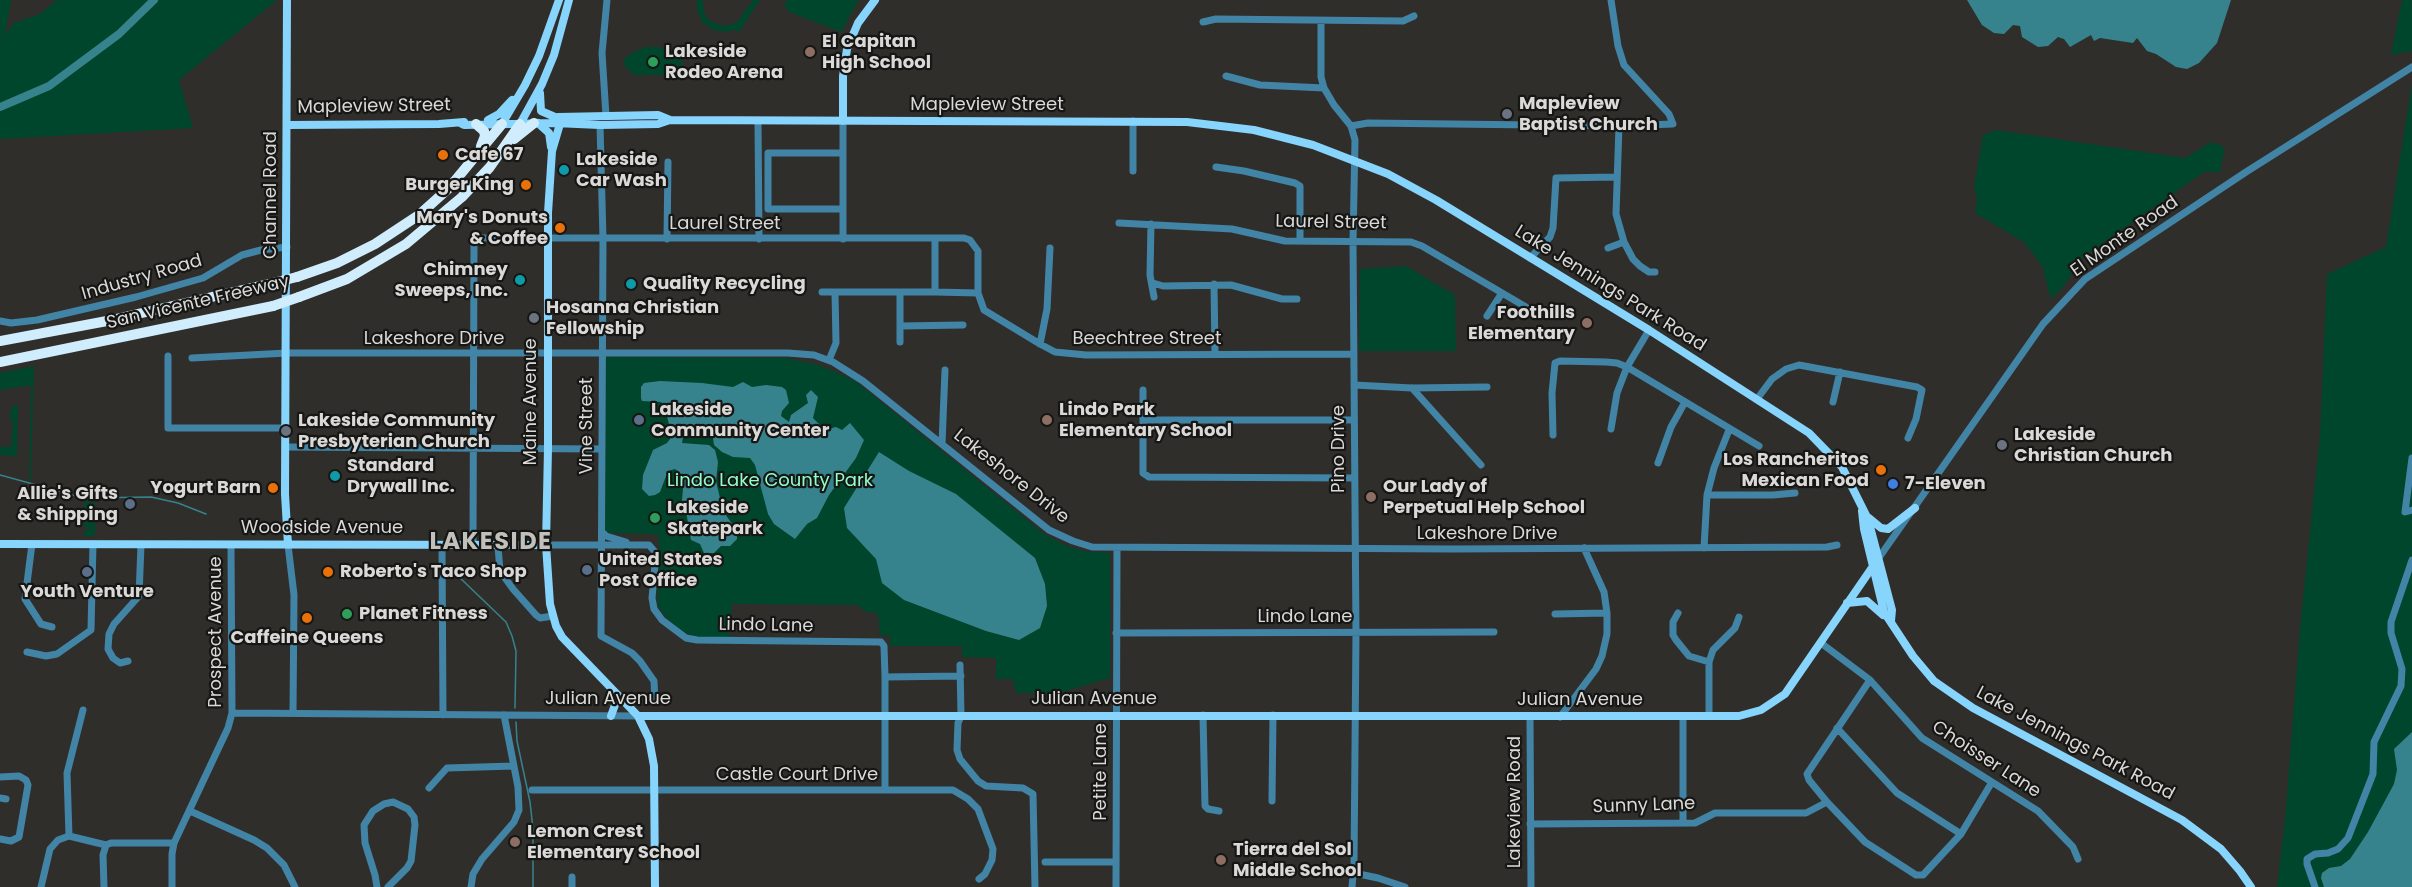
<!DOCTYPE html>
<style>
body{margin:0}
canvas{display:block;background:#2f2e2a}
</style>
<canvas width="2412" height="887"></canvas>
<script>
const ctx = document.querySelector('canvas').getContext('2d');
ctx.lineJoin = 'round';
function paint(path, color) { ctx.fillStyle = color; ctx.fill(path, 'evenodd'); }
const poly = rows => new Path2D(rows.map(r => 'M' + r).join(''));
function strokePath(path, color, width, dash) { ctx.strokeStyle = color; ctx.lineWidth = width; ctx.lineCap = dash ? 'butt' : 'round'; ctx.setLineDash(dash || []); ctx.stroke(path); }
function drawText(font, color, halo, rows, align = 'center') {
  ctx.font = font + ' Poppins,sans-serif'; ctx.lineWidth = 4.5; ctx.setLineDash([]); ctx.textBaseline = 'middle'; ctx.strokeStyle = halo; ctx.fillStyle = color; for (const [text, x, y, turn = 0] of rows) {
    ctx.save(); ctx.translate(x, y); ctx.rotate((+turn || 0) * Math.PI / 180); ctx.textAlign = isNaN(turn) ? turn : align; if (halo) ctx.strokeText(text, 0, 0); ctx.fillText(text, 0, 0); ctx.restore();
  }
}
paint(poly([
 [0,0,11,0,5,35,14,23,40,14,57,0,277,0,179,80,193,128,0,139,0,41,3,38,0,39],
 [697,0,703,0,704,12,709,21,725,26,737,22,753,0,760,0,739,32,735,30,725,32,713,30,702,22,697,10],
 [786,0,859,0,841,32,789,12,785,7],
 [2402,0,2412,0,2412,51,2391,55],
 [645,47,660,47,679,56,682,59,682,65,672,75,634,75,624,65,624,60,630,54],
 [2412,83,2412,887,2277,887,2285,819,2300,628,2320,435,2327,274,2386,247],
 [1996,130,2185,158,2211,142,2225,147,2220,172,2204,172,2083,257,2063,287,2051,299,2042,266,2025,243,1975,213,1977,198,1974,186,1983,135],
 [1406,266,1455,295,1456,351,1359,351,1360,269],
 [606,357,786,358,819,365,854,380,1047,536,1067,546,1083,551,1110,553,1110,678,1059,693,1016,693,1013,679,996,679,996,658,962,657,962,646,890,646,890,636,880,635,878,614,864,611,858,605,732,604,729,637,699,637,681,632,663,614,657,604,660,554,658,534,605,533],
 [34,366,31,472,31,480,29,480,31,385,0,390,0,373],
 [12,406,18,406,17,456,0,455,0,447,11,447,13,419,9,419],
 [84,501,95,502,95,536,84,536,84,531,88,530,87,527,84,527]
]), '#00462d');
paint(poly([
 [1967,0,2231,0,2217,43,2199,63,2187,69,2176,67,2156,54,2147,51,2137,38,2133,43,2100,38,2094,41,2091,35,2070,47,2064,39,2058,37,2048,46,2038,47,2022,37,2020,26,2013,25,2004,34,1994,33,1982,25],
 [660,381,702,383,733,387,743,382,752,387,766,385,782,387,786,390,789,403,782,411,781,416,789,422,791,415,808,403,806,395,811,390,818,397,813,418,820,425,828,429,836,427,842,430,850,423,864,440,856,458,829,495,817,518,807,524,795,539,774,524,768,514,755,465,750,458,733,457,722,452,714,445,713,438,705,429,692,436,683,437,682,443,709,445,715,450,718,462,716,481,723,511,737,531,737,539,730,546,721,546,714,553,704,553,700,544,691,540,687,517,682,500,683,488,679,472,675,469,668,471,660,492,655,495,649,496,642,489,643,475,653,450,667,443,672,436,664,405,661,402,642,401,641,398,641,387,644,383],
 [879,452,909,471,956,494,1035,558,1045,584,1047,606,1040,628,1019,640,986,631,904,600,882,583,876,559,847,528,844,508],
 [2412,732,2412,887,2324,887,2321,878,2322,873,2329,868,2341,866,2350,859,2368,832,2394,784,2397,770,2394,749]
]), '#36838e');
strokePath(poly([
 [0,475,84,498,151,497,178,503,206,514],
 [458,576,506,622,512,636,516,651,515,708],
 [516,722,517,741,530,802,533,829,533,887]
]), '#36838e', 1.5);
strokePath(poly([
 [0,107,49,86,119,34,154,0]
]), '#36838e', 8);
strokePath(poly([
 [1321,21,1321,77,1324,88,1334,105,1351,126,1355,140,1353,241,1356,632,1354,865,1352,887],
 [1203,22,1216,19,1403,21,1414,16],
 [1226,76,1260,85,1324,88],
 [606,116,602,53,607,0],
 [758,121,759,239],
 [1133,121,1133,171],
 [600,125,603,239,601,636,632,653,640,661,654,681,655,701],
 [1351,126,1368,123,1619,126,1673,124,1669,114,1624,65,1618,46,1611,0],
 [1619,126,1616,214,1624,242,1633,259,1640,266,1649,272,1655,272],
 [1216,167,1244,171,1295,183,1300,186,1300,241],
 [843,209,768,209,768,153,843,153],
 [1119,223,1232,229,1285,241,1411,242,1422,246,1526,307],
 [1151,224,1150,275,1154,297],
 [935,238,935,292,978,293],
 [667,239,668,162],
 [843,239,843,121],
 [1608,248,1624,242],
 [1530,258,1550,237,1553,228,1556,178,1616,177],
 [1153,283,1163,286,1231,285,1282,299,1297,299],
 [1214,284,1215,354],
 [822,292,835,292,836,343,829,360],
 [835,292,900,292],
 [935,292,900,292,900,326,963,325],
 [1487,316,1502,293],
 [0,321,11,323,37,320,136,297,203,278,242,255,261,250,287,247],
 [900,326,900,342],
 [1040,344,1047,309,1050,248],
 [168,356,168,428,286,428],
 [192,358,287,353,788,353,814,355,833,362,863,381,1049,530,1073,541,1092,547,1454,549,1827,547,1837,545],
 [1354,385,1412,388,1487,387],
 [1412,388,1481,465],
 [1143,390,1143,473,1149,477,1354,478],
 [1757,399,1772,379,1786,369,1799,365,1917,387,1922,390,1916,419,1908,438],
 [1833,402,1840,372],
 [1143,420,1354,420],
 [1611,429,1617,393,1627,367,1649,330],
 [1553,435,1552,393,1555,363,1560,361,1606,362,1617,363,1627,367,1759,446],
 [942,444,945,370],
 [285,447,601,449],
 [2412,458,2405,512,2412,510],
 [1658,463,1671,427,1685,402],
 [1707,495,1773,495,1795,493],
 [602,532,606,536,626,542],
 [32,544,25,599,41,624,52,627],
 [288,545,294,595,293,713],
 [442,545,443,715],
 [473,545,474,242,480,238,964,238,970,240,978,251,978,293,984,310,1040,344,1055,352,1086,355,1354,354],
 [546,545,649,545,656,553,652,598,654,609,662,620,686,638,697,640,881,642,884,646,885,677,885,790],
 [498,546,500,571,513,589,536,615,540,618,553,616],
 [1704,548,1707,495,1714,468,1729,430],
 [1878,559,2043,324,2085,279,2246,172,2412,67],
 [1678,613,1673,622,1673,635,1676,640,1689,656,1709,662],
 [1555,614,1607,613],
 [1116,633,1494,632],
 [1821,643,1870,680,1922,738,2038,811,2073,847,2078,859],
 [27,652,46,656,57,654,91,630,93,544],
 [128,661,120,663,113,658,108,649,109,634,114,624,139,596,141,545],
 [960,665,961,716,958,723,957,750,960,759,978,781,986,786,1023,788,1033,794,1035,887],
 [885,677,961,676],
 [1870,680,1807,774,1809,780,1827,802,1865,842,1916,875,1923,875,1961,834,1992,782],
 [232,713,638,716],
 [1203,715,1205,806,1208,809,1219,811],
 [1709,716,1709,662,1713,650,1735,628,1739,617],
 [1530,717,1531,887],
 [1560,717,1596,669,1602,656,1607,634,1607,613,1604,592,1584,548],
 [1837,728,1897,793,1961,834],
 [0,777,19,776,26,780,28,785,19,837,11,841,0,839],
 [429,788,447,768,514,766],
 [532,790,953,790,968,799,978,809,993,849,992,860,985,874,979,879],
 [0,798,6,799],
 [1272,801,1273,715],
 [190,811,254,840,267,848,284,865,295,887],
 [1683,823,1683,716],
 [1530,824,1695,823,1715,813,1806,813,1827,802],
 [69,836,67,773,83,710],
 [106,845,111,843,174,843],
 [1045,862,1116,862],
 [1354,873,1378,878,1405,887],
 [41,887,50,849,58,840,69,836,106,845],
 [104,887,103,855,106,845],
 [172,887,172,854,174,843,228,728,232,713,231,545],
 [377,887,375,875,365,843,364,825,373,811,384,804,393,802,408,809,414,817,415,825,411,861,407,868,388,887],
 [471,887,473,874,482,859,514,822,519,810,518,787,504,715],
 [572,887,572,877],
 [1116,887,1117,548],
 [2315,887,2307,864,2307,859,2315,854,2328,853,2338,849,2348,838,2373,774,2374,742,2401,686,2402,669,2391,633,2391,622,2412,560]
]), '#4284a5', 7);
strokePath(poly([
 [287,0,285,494,288,545],
 [540,93,541,111,555,117],
 [558,117,658,115,670,120],
 [562,117,552,151,548,213,548,448,546,545,550,604,556,626,562,637,638,716,649,739,654,766,655,887],
 [488,120,499,114,512,100],
 [843,121,843,76,847,49,858,23,875,0],
 [460,123,464,125,555,123,600,125,658,124,670,120,1187,122,1254,130,1313,145,1388,174,1436,200,1649,330,1809,433,1842,467,1868,519,1892,610,1891,621],
 [538,123,549,133,551,147],
 [502,124,525,85,539,56,559,0],
 [520,124,542,84,554,55,569,0],
 [288,125,439,124,464,122],
 [1862,511,1864,529,1884,612,1913,656,1934,681,1973,708,2182,820,2221,849,2240,871,2251,887],
 [1869,518,1881,528,1888,529,1915,508],
 [0,544,546,545],
 [1847,603,1867,601,1883,615],
 [611,716,616,702,614,693],
 [638,716,1739,716,1761,710,1785,694,1878,559]
]), '#87d4fd', 8);
strokePath(poly([
 [476,124,484,131,485,136,481,146],
 [514,139,534,123],
 [297,277,337,263,375,244,419,215,449,188,502,124],
 [299,297,347,279,406,244,462,197,490,167,520,124],
 [0,341,107,321,273,283],
 [0,362,273,306]
]), '#d0edfd', 10);
strokePath(poly([
 [273,283,297,277],
 [273,306,299,297]
]), '#d0edfd', 10);
for (const [x, y, r, color] of [
 [810,52,6,"#8d6e63"],
 [653,62,6,"#2e9e5b"],
 [1507,114,6,"#6b7280"],
 [443,155,6,"#e8710a"],
 [564,170,6,"#0f9aa8"],
 [526,185,6,"#e8710a"],
 [560,228,6,"#e8710a"],
 [520,280,6,"#0f9aa8"],
 [631,284,6,"#0f9aa8"],
 [534,318,6,"#6b7280"],
 [1587,323,6,"#8d6e63"],
 [639,420,6,"#5c6f8a"],
 [1047,420,6,"#8d6e63"],
 [286,431,6,"#6b7280"],
 [2002,445,6,"#6b7280"],
 [1881,470,6,"#e8710a"],
 [335,476,6,"#0f9aa8"],
 [1893,484,6,"#3f7fe0"],
 [273,488,6,"#e8710a"],
 [1371,497,6,"#8d6e63"],
 [130,504,6,"#5c6f8a"],
 [655,518,6,"#2e9e5b"],
 [587,570,6,"#5c6f8a"],
 [87,572,6,"#5c6f8a"],
 [328,572,6,"#e8710a"],
 [347,614,6,"#2e9e5b"],
 [307,618,6,"#e8710a"],
 [515,842,6,"#8d6e63"],
 [1221,860,6,"#8d6e63"]
]) { const dot = new Path2D(); dot.arc(x, y, r, 0, 2 * Math.PI); ctx.fillStyle = color; ctx.fill(dot); strokePath(dot, '#161614', 2); }
drawText('bold 18px', '#dad9d7', '#161614', [
 ["El Capitan",822,42],
 ["High School",822,63],
 ["Lakeside",665,52],
 ["Rodeo Arena",665,73],
 ["Mapleview",1519,104],
 ["Baptist Church",1519,125],
 ["Cafe 67",455,155],
 ["Lakeside",576,160],
 ["Car Wash",576,181],
 ["Burger King",514,185,"right"],
 ["Mary's Donuts",548,218,"right"],
 ["& Coffee",548,239,"right"],
 ["Chimney",508,270,"right"],
 ["Sweeps, Inc.",508,291,"right"],
 ["Quality Recycling",643,284],
 ["Hosanna Christian",546,308],
 ["Fellowship",546,329],
 ["Foothills",1575,313,"right"],
 ["Elementary",1575,334,"right"],
 ["Lakeside",651,410],
 ["Community Center",651,431],
 ["Lindo Park",1059,410],
 ["Elementary School",1059,431],
 ["Lakeside Community",298,421],
 ["Presbyterian Church",298,442],
 ["Lakeside",2014,435],
 ["Christian Church",2014,456],
 ["Los Rancheritos",1869,460,"right"],
 ["Mexican Food",1869,481,"right"],
 ["Standard",347,466],
 ["Drywall Inc.",347,487],
 ["7-Eleven",1905,484],
 ["Our Lady of",1383,487],
 ["Perpetual Help School",1383,508],
 ["Yogurt Barn",261,488,"right"],
 ["Allie's Gifts",118,494,"right"],
 ["& Shipping",118,515,"right"],
 ["Lakeside",667,508],
 ["Skatepark",667,529],
 ["United States",599,560],
 ["Post Office",599,581],
 ["Roberto's Taco Shop",340,572],
 ["Youth Venture",87,592,"center"],
 ["Planet Fitness",359,614],
 ["Caffeine Queens",307,638,"center"],
 ["Lemon Crest",527,832],
 ["Elementary School",527,853],
 ["Tierra del Sol",1233,850],
 ["Middle School",1233,871]
], 'left');
drawText('18px', '#dad9d7', '#161614', [
 ["Mapleview Street",987,105],
 ["Mapleview Street",374,107,-1],
 ["Channel Road",271,195,-90],
 ["Laurel Street",1331,223,1],
 ["Laurel Street",725,224],
 ["El Monte Road",2125,237,-35],
 ["Industry Road",142,278,-16],
 ["Lake Jennings Park Road",1610,289,32],
 ["San Vicente Freeway",198,303,-13],
 ["Lakeshore Drive",434,339],
 ["Beechtree Street",1147,339],
 ["Maine Avenue",531,402,-90],
 ["Vine Street",587,426,-90],
 ["Pino Drive",1339,449,-90],
 ["Lakeshore Drive",1011,477,38],
 ["Woodside Avenue",322,528],
 ["Lakeshore Drive",1487,534],
 ["Lindo Lane",1305,617],
 ["Lindo Lane",766,626,1],
 ["Prospect Avenue",216,632,-90],
 ["Julian Avenue",608,699],
 ["Julian Avenue",1094,699],
 ["Julian Avenue",1580,700],
 ["Lake Jennings Park Road",2075,744,28],
 ["Choisser Lane",1986,760,33],
 ["Petite Lane",1101,772,-90],
 ["Castle Court Drive",797,775],
 ["Lakeview Road",1515,802,-90],
 ["Sunny Lane",1644,806,-2]
]);
drawText('18px', '#91feca', '#161614', [
 ["Lindo Lake County Park",770,481]
]);
ctx.letterSpacing = '1.5px';
drawText('bold 24px', '#c1c0bb', '#161614', [
 ["LAKESIDE",491,543]
]);
ctx.letterSpacing = '0px';
</script>
